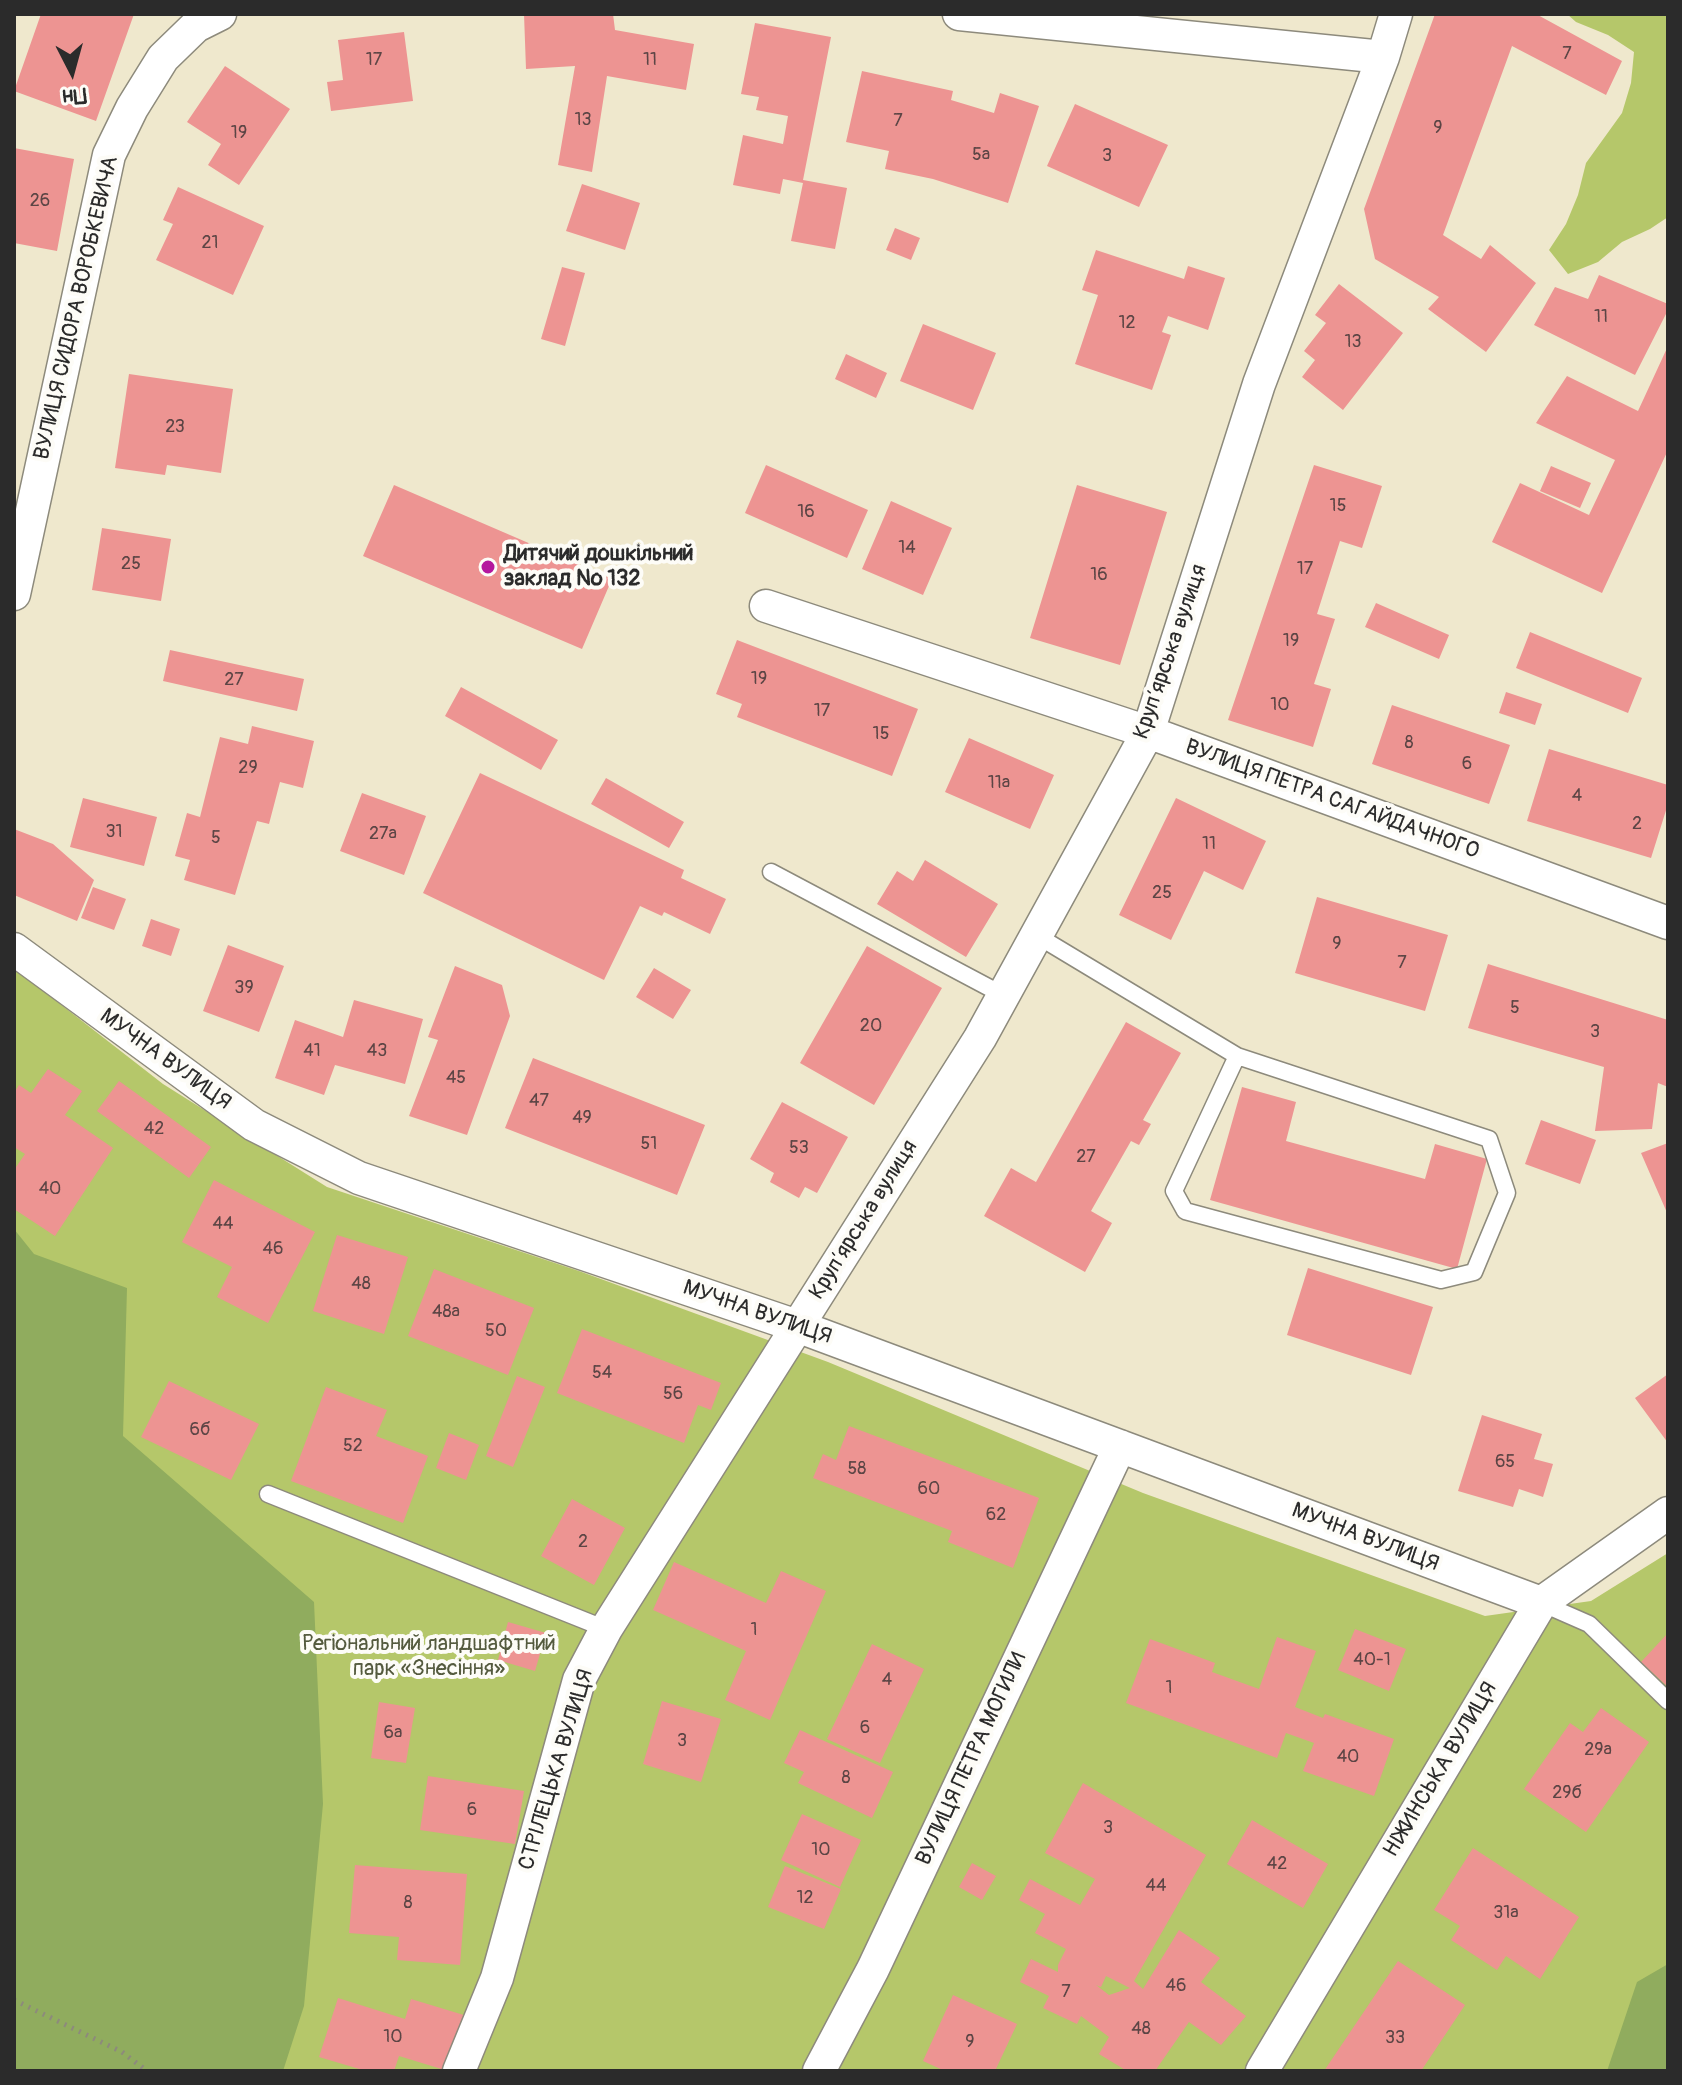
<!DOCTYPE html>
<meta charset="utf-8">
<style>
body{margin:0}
#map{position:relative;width:1682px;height:2085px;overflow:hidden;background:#efe8cd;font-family:Pangolin,sans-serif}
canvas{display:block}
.frame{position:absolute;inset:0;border:16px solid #2b2b2b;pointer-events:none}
.north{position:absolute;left:32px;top:32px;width:80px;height:80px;-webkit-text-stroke:6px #fdfcf7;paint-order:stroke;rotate:174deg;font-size:22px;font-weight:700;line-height:32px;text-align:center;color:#2b2b2b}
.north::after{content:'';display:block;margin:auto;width:28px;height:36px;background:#2b2b2b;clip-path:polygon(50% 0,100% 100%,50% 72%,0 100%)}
</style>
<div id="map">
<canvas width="1682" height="2085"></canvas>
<div class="frame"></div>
<div class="north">Пн</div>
</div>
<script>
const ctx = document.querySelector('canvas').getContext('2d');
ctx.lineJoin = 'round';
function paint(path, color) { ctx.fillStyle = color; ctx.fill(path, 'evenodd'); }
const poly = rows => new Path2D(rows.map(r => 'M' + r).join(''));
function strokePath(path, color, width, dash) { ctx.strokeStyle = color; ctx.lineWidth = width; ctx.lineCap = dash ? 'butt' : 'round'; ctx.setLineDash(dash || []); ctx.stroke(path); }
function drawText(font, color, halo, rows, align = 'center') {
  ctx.font = font + ' Pangolin,sans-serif'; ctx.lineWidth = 8; ctx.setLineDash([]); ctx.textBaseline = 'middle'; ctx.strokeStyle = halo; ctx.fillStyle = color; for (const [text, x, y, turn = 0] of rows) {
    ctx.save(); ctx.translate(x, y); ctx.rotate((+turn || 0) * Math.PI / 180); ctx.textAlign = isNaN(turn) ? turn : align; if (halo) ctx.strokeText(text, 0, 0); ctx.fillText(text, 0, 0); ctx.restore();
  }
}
paint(poly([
 [1567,14,1668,14,1668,217,1650,229,1622,242,1598,262,1568,274,1549,250,1566,224,1578,195,1586,163,1622,113,1631,83,1634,52,1608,35,1576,22],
 [14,968,163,1084,327,1187,579,1271,828,1362,1143,1493,1485,1616,1591,1601,1668,1553,1668,2071,14,2071]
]), '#b5c76a');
paint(poly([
 [14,1229,34,1254,127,1288,123,1436,314,1602,323,1804,304,2006,283,2071,14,2071],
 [1668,1964,1668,2071,1607,2071,1637,1982]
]), '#90ac5e');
paint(poly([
 [41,14,134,14,96,121,14,91],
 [524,14,613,14,615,30,694,44,686,90,607,76,592,172,558,165,575,66,526,69],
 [1435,14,1536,14,1622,61,1606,95,1512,46,1443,235,1481,259,1490,245,1536,283,1486,352,1428,309,1439,297,1375,259,1364,209],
 [755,23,831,37,803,180,847,188,835,249,791,241,803,183,783,179,780,194,733,185,743,135,783,144,788,116,756,110,759,97,741,94],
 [404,32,413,101,331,111,327,82,343,80,338,40],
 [225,66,290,109,239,185,208,165,221,144,187,122],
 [862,71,953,91,951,100,994,113,1000,93,1039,106,1008,203,933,179,885,169,889,151,846,142],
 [1075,104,1168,145,1139,207,1047,166],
 [14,148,74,159,57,251,14,243],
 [582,184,640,203,625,250,566,231],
 [178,187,264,226,233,295,156,260,173,224,163,220],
 [895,228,920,238,911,260,886,250],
 [1096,250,1184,279,1188,266,1225,278,1208,330,1168,316,1162,332,1171,335,1152,390,1075,364,1098,295,1082,290],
 [562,267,585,273,565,346,541,339],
 [1599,275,1668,304,1668,310,1635,375,1534,325,1555,287,1588,299],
 [1339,284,1403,333,1343,410,1302,377,1315,360,1304,351,1326,323,1315,315],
 [923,324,996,353,973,410,900,381],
 [1668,346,1668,450,1602,593,1492,542,1520,483,1589,515,1615,460,1536,423,1567,376,1638,411],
 [846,354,887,373,876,398,835,379],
 [129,374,233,389,221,473,167,465,165,475,115,468],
 [766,465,868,510,847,558,745,513],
 [1314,465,1382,486,1362,548,1340,541,1317,614,1335,619,1314,684,1331,689,1313,747,1228,720],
 [1551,466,1591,483,1580,508,1540,491],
 [394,485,612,579,582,649,363,556],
 [1077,485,1167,512,1120,665,1030,638],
 [891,501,952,528,923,595,862,569],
 [102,528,171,539,161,601,92,590],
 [1376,603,1449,635,1439,659,1365,627],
 [1530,632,1642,678,1628,713,1516,668],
 [737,640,918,709,892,776,737,717,742,704,716,694],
 [170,650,304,679,297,711,163,681],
 [461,687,558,740,541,770,445,716],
 [1506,692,1542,704,1535,725,1499,713],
 [1392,705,1510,745,1489,804,1372,764],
 [252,726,314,741,303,788,280,782,269,824,257,821,235,895,184,880,190,860,175,856,187,813,200,817,220,737,248,744],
 [969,738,1054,775,1030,829,945,792],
 [1549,749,1668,785,1668,804,1651,858,1527,821],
 [480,773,684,870,681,878,726,899,710,934,664,912,662,916,640,906,604,980,423,893],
 [606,778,684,822,669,848,591,804],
 [362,793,426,816,404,875,340,851],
 [83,798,157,817,144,866,70,847],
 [1176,798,1266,841,1243,890,1204,871,1171,940,1119,915],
 [14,829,53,844,94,880,77,921,14,895],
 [925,860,998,904,966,957,877,904,897,871,913,881],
 [93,887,126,899,114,930,81,918],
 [1317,897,1448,935,1425,1011,1295,973],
 [151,919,180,929,171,956,142,946],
 [228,945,284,966,259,1032,203,1011],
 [867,946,942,988,874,1105,800,1063],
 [1488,964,1668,1020,1668,1087,1658,1083,1652,1129,1595,1131,1604,1067,1468,1028],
 [455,966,502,985,510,1016,467,1135,409,1116,438,1040,428,1037],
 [654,968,691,990,673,1019,636,997],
 [354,1000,423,1019,405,1084,335,1065,324,1095,275,1078,295,1020,343,1037],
 [1126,1022,1181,1053,1143,1120,1151,1124,1139,1145,1131,1141,1091,1211,1112,1223,1085,1272,984,1216,1011,1168,1036,1182],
 [533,1058,705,1125,677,1195,505,1128],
 [48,1069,82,1091,65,1115,113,1148,55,1236,14,1209,14,1170,25,1154,14,1147,14,1093,19,1085,31,1093],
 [119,1081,211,1147,189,1178,97,1111],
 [1242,1087,1296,1102,1286,1141,1425,1179,1435,1144,1487,1159,1457,1269,1210,1200],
 [782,1102,848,1137,817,1193,805,1187,799,1198,770,1182,774,1173,750,1159],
 [1541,1120,1596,1140,1580,1184,1525,1164],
 [1668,1143,1668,1215,1641,1153],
 [214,1180,315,1232,268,1323,217,1297,232,1267,182,1242],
 [337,1235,408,1257,384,1334,313,1311],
 [1308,1268,1433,1307,1411,1375,1287,1335],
 [434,1269,534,1308,508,1375,408,1336],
 [582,1329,721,1383,711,1410,698,1405,684,1443,557,1393],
 [1668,1374,1668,1443,1635,1398],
 [517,1376,545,1387,513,1467,486,1456],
 [169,1381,259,1424,231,1480,141,1437],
 [326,1387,387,1410,376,1436,428,1456,403,1523,291,1481],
 [1482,1415,1542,1434,1534,1459,1553,1464,1543,1497,1519,1489,1513,1507,1458,1491],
 [849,1426,1039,1498,1013,1568,948,1542,952,1531,813,1478,823,1454,836,1460],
 [449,1433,479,1445,466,1480,436,1468],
 [572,1499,625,1528,594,1585,541,1556],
 [674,1562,766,1603,781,1571,826,1591,770,1720,725,1700,746,1651,653,1610],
 [508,1622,546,1633,535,1671,498,1660],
 [1355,1629,1406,1649,1389,1691,1338,1670],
 [1668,1633,1668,1687,1641,1662],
 [1277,1637,1316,1651,1295,1707,1323,1718,1325,1714,1394,1739,1374,1796,1303,1771,1314,1743,1286,1733,1277,1758,1126,1703,1150,1639,1215,1663,1212,1672,1259,1689],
 [872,1644,924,1669,880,1763,827,1739],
 [662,1701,721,1719,701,1782,643,1764],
 [379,1702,415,1708,406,1763,371,1758],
 [1601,1708,1649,1742,1586,1832,1524,1789,1570,1723,1583,1732],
 [800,1730,893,1772,872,1818,798,1783,804,1772,784,1763],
 [428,1776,524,1791,515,1844,420,1830],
 [1083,1783,1206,1855,1134,1981,1143,1989,1179,1930,1220,1958,1201,1982,1246,2016,1221,2045,1189,2022,1155,2071,1127,2071,1099,2054,1109,2037,1081,2016,1077,2024,1043,2008,1049,1996,1020,1982,1031,1959,1058,1972,1058,1965,1066,1949,1035,1933,1045,1914,1019,1900,1030,1879,1080,1905,1095,1879,1045,1853],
 [1106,1976,1130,1988,1109,1995,1096,1985,1101,1987],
 [802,1814,861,1840,840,1887,781,1860],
 [1252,1820,1328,1864,1303,1908,1227,1864],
 [1473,1848,1579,1917,1540,1979,1506,1956,1497,1970,1451,1940,1460,1926,1434,1910],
 [972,1863,996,1876,982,1900,959,1887],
 [355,1865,467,1874,460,1965,397,1960,399,1937,349,1933],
 [785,1866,841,1889,824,1929,768,1907],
 [1398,1961,1465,2005,1421,2071,1324,2071],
 [953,1995,1017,2024,995,2071,945,2071,923,2061],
 [338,1998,405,2019,411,1999,467,2016,448,2071,399,2056,394,2071,366,2071,319,2057]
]), '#ed9492');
const service = poly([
 [771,872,1003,995],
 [1036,935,1237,1056,1489,1139,1507,1193,1474,1272,1441,1280,1185,1211,1174,1191,1237,1056],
 [268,1494,606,1629],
 [1541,1603,1589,1624,1668,1701]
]);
const minor = poly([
 [959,14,1383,57],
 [14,594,109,155,132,108,163,58,196,26,220,14],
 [766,606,1148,732,1668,923],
 [14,949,254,1125,359,1178,797,1326,1541,1603],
 [459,2071,497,1978,579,1680,606,1629,980,1038,1148,732,1259,384,1383,57,1396,14],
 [819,2071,873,1969,1120,1446],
 [1262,2071,1541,1603,1668,1513]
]);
strokePath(service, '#8d8a7c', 19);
strokePath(minor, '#8d8a7c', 35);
strokePath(poly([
 [14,2000,122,2052,147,2071]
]), '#8d8a7c', 5, [2, 6]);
strokePath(service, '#fff', 16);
strokePath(minor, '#fff', 32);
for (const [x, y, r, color] of [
 [488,567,8,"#b5179e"]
]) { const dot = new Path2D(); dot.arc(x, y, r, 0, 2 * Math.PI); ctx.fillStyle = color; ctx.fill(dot); strokePath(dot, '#fdfcf7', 3); }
drawText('18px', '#5c4545', null, [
 ["7",1567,54],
 ["17",374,60],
 ["11",650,60],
 ["13",583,120],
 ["7",898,121],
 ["9",1438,128],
 ["19",239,133],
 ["5а",981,155],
 ["3",1107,156],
 ["26",40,201],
 ["21",210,243],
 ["11",1601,317],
 ["12",1127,323],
 ["13",1353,342],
 ["23",175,427],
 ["15",1338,506],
 ["16",806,512],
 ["14",907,548],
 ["25",131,564],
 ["17",1305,569],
 ["16",1099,575],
 ["19",1291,641],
 ["19",759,679],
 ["27",234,680],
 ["10",1280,705],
 ["17",822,711],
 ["15",881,734],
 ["8",1409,743],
 ["6",1467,764],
 ["29",248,768],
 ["11а",999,783],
 ["4",1577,796],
 ["2",1637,824],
 ["31",114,832],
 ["27а",383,834],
 ["5",216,838],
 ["11",1209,844],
 ["25",1162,893],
 ["9",1337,944],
 ["7",1402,963],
 ["39",244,988],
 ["5",1515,1008],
 ["20",871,1026],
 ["3",1595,1032],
 ["41",312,1051],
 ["43",377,1051],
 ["45",456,1078],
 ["47",539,1101],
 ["49",582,1118],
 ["42",154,1129],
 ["51",649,1144],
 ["53",799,1148],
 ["27",1086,1157],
 ["40",50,1189],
 ["44",223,1224],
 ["46",273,1249],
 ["48",361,1284],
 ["48а",446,1312],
 ["50",496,1331],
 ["54",602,1373],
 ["56",673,1394],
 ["6б",200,1430],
 ["52",353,1446],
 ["65",1505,1462],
 ["58",857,1469],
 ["60",929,1489],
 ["62",996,1515],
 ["2",583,1542],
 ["1",754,1630],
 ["40-1",1372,1660],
 ["4",887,1680],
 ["1",1169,1688],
 ["6",865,1728],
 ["6а",393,1733],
 ["3",682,1741],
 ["29а",1598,1750],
 ["40",1348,1757],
 ["8",846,1778],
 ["29б",1567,1793],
 ["6",472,1810],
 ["3",1108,1828],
 ["10",821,1850],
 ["42",1277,1864],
 ["44",1156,1886],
 ["12",805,1898],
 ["8",408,1903],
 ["31а",1506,1913],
 ["46",1176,1986],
 ["7",1066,1992],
 ["48",1141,2029],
 ["10",393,2037],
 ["33",1395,2038],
 ["9",970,2042]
]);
drawText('22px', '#2b2b2b', '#fdfcf7', [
 ["ВУЛИЦЯ СИДОРА ВОРОБКЕВИЧА",77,308,-77],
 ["Крупʼярська вулиця",1171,652,-71],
 ["ВУЛИЦЯ ПЕТРА САГАЙДАЧНОГО",1332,800,20],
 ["МУЧНА ВУЛИЦЯ",165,1060,36],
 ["Крупʼярська вулиця",864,1220,-58],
 ["МУЧНА ВУЛИЦЯ",757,1313,19],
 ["МУЧНА ВУЛИЦЯ",1365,1538,21],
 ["ВУЛИЦЯ ПЕТРА МОГИЛИ",972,1759,-65],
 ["СТРІЛЕЦЬКА ВУЛИЦЯ",557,1770,-73],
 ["НІЖИНСЬКА ВУЛИЦЯ",1441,1770,-59]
]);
drawText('bold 22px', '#2b2b2b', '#fdfcf7', [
 ["Дитячий дошкільний",504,554],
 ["заклад № 132",504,579]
], 'left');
drawText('22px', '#545a3e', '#fdfcf7', [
 ["Регіональний ландшафтний",429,1644],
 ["парк «Знесіння»",429,1669]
]);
</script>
